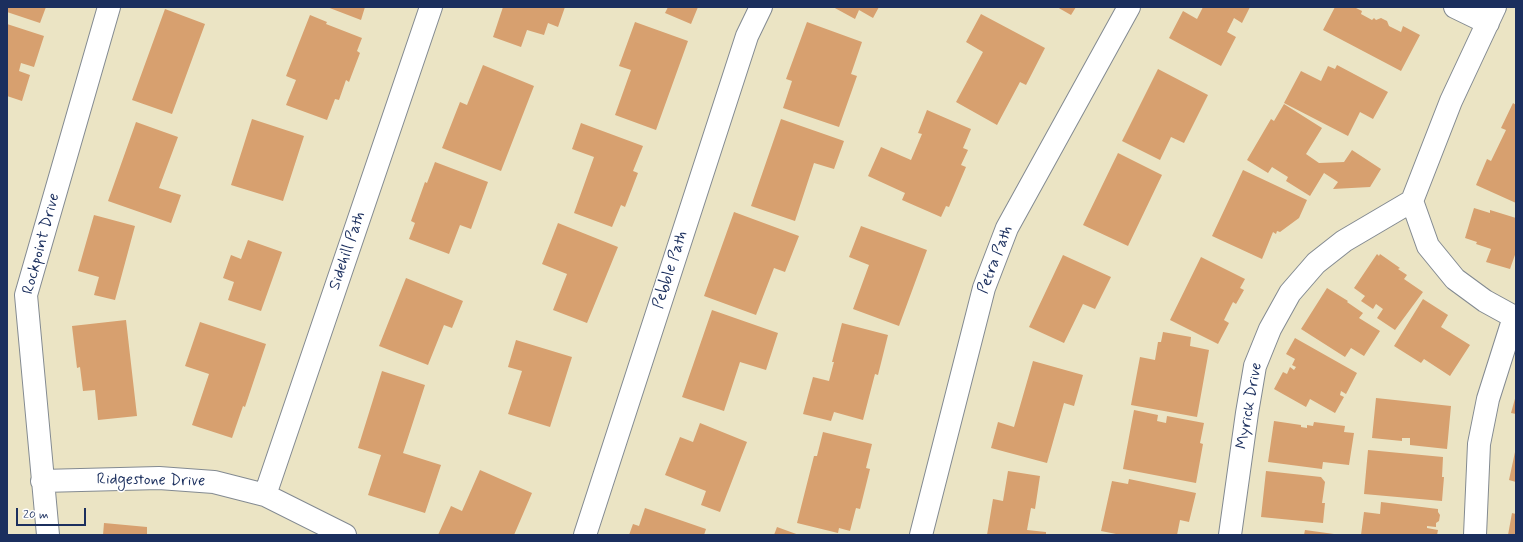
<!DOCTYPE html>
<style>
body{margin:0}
#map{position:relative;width:1523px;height:542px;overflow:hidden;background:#ebe4c4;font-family:Mynerve,sans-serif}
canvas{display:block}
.frame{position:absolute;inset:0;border:8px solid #1b2f5e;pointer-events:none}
.scale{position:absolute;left:16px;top:508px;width:70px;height:18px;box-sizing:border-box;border:2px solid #1b2f5e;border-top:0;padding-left:5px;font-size:12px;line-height:14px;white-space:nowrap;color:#1b2f5e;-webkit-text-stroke:3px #fff;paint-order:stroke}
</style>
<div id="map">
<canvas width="1523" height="542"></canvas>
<div class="frame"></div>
<div class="scale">20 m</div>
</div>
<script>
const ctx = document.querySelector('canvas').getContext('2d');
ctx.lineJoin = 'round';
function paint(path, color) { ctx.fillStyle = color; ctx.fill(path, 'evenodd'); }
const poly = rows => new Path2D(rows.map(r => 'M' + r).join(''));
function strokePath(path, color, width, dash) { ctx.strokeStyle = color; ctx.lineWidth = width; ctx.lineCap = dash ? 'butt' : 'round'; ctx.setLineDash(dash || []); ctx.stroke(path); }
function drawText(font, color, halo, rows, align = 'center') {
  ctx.font = font + ' Mynerve,sans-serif'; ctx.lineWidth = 3; ctx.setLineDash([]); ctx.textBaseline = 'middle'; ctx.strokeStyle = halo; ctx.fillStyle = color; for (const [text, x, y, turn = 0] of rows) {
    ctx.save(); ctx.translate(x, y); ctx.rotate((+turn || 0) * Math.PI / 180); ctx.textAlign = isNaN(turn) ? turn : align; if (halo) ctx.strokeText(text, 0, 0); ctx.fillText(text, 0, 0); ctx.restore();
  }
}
paint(poly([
 [7,7,46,7,40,23,7,12],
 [327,7,365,7,361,20],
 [503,7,565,7,558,27,548,23,544,35,527,30,521,47,493,37],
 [668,7,698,7,691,24,665,13],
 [833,7,879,7,873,18,859,10,855,19],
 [1057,7,1076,7,1071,15],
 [1203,7,1250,7,1242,23,1234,18,1227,32,1236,37,1221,66,1169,38,1183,11,1197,19],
 [1335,7,1354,7,1362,11,1361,14,1372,20,1374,18,1376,20,1381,18,1387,21,1389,26,1401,32,1403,26,1420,35,1401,71,1323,30],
 [165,9,205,24,172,114,132,100],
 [981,14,1045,48,1026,85,1020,82,997,125,956,102,983,52,966,42],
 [310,15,327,22,326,24,362,38,357,51,360,53,349,82,346,80,339,100,335,99,327,120,286,105,296,80,286,76],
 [635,22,688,41,656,130,615,115,631,70,619,66],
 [807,22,862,42,851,74,857,76,839,127,783,108,792,81,786,79],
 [7,24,44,36,34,67,21,63,19,71,30,75,22,101,7,96],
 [483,65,534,86,501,171,442,148,460,102,467,105],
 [1337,65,1388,92,1373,119,1360,112,1348,136,1284,103,1301,71,1321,81,1328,66,1335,69],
 [1158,69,1208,95,1184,143,1171,137,1160,160,1122,141],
 [1513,103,1516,105,1516,203,1476,185,1487,159,1491,161,1506,130,1501,128],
 [1284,104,1322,128,1306,154,1319,163,1344,162,1352,150,1381,169,1370,187,1333,189,1338,182,1324,173,1310,196,1286,181,1288,177,1272,167,1268,173,1247,160,1271,119,1274,121],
 [927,110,971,129,963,148,968,150,961,165,966,167,949,207,946,206,941,217,902,200,905,193,868,176,881,147,911,160,922,134,918,133],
 [252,119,304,136,283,201,231,185],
 [781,119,844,141,834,169,814,163,795,221,751,206],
 [136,122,178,137,159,188,181,195,171,223,108,201],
 [581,123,643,146,633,171,638,173,625,207,621,205,612,227,574,213,594,157,572,149],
 [1118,153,1162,175,1128,246,1083,225],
 [435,162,488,182,471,229,460,225,449,254,409,239,415,223,411,221,425,182,427,183],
 [1243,170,1307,200,1299,218,1280,232,1277,231,1276,234,1273,232,1262,259,1212,236],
 [1474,208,1490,213,1490,210,1516,218,1516,252,1510,269,1486,262,1491,249,1476,244,1477,242,1465,238],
 [734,212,799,236,785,272,774,268,756,315,704,296],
 [94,215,135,226,115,300,94,295,99,277,78,271],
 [558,223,618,247,587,323,553,310,567,274,542,264],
 [861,226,927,250,899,326,853,309,869,265,849,257],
 [248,240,282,252,261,311,228,300,234,282,223,278,231,255,241,259],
 [1377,254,1379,256,1380,254,1400,268,1398,269,1407,275,1404,279,1423,292,1395,330,1377,318,1383,309,1376,304,1373,309,1361,301,1365,296,1354,288],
 [1063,255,1111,277,1095,309,1083,304,1064,343,1029,327],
 [1201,257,1245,279,1240,288,1244,290,1236,304,1233,302,1224,320,1229,323,1218,344,1170,320],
 [406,278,463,301,452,328,444,325,428,365,379,346],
 [1327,288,1348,301,1347,302,1363,313,1359,318,1380,331,1364,356,1351,348,1345,357,1301,329],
 [1423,299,1448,315,1441,327,1470,345,1450,376,1424,359,1421,363,1394,346],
 [712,310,778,333,766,370,740,362,724,411,682,397],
 [126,320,137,416,98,420,95,390,83,391,80,367,77,368,72,326],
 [200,322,266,344,245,407,243,406,232,438,192,425,209,374,185,366],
 [842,323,888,335,878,375,875,374,863,420,834,412,831,421,803,414,813,377,829,381,834,362,832,362],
 [1163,332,1191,337,1190,346,1209,350,1197,417,1131,405,1140,357,1155,360,1158,342,1161,342],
 [1295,338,1357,373,1346,394,1341,391,1340,395,1344,397,1335,413,1310,399,1306,407,1274,389,1283,372,1287,374,1290,367,1294,370,1296,367,1292,365,1295,359,1286,354],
 [516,340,572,357,550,427,508,414,522,371,508,367],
 [1033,361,1083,375,1074,406,1064,403,1047,463,991,448,998,422,1014,427],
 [382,371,425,385,403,453,441,465,425,513,368,495,381,455,358,448],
 [1516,395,1516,414,1511,413],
 [1376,398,1451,406,1447,449,1410,445,1410,438,1402,438,1402,441,1372,438],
 [1134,410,1158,415,1157,421,1166,423,1167,416,1204,423,1200,443,1203,444,1196,483,1123,469],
 [1274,421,1301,425,1301,427,1307,428,1307,425,1313,426,1314,422,1345,426,1344,432,1354,433,1349,465,1323,462,1322,469,1268,462],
 [700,423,747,442,720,512,701,505,706,491,665,475,680,437,693,442],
 [823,432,872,444,866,468,870,469,860,509,856,508,850,531,839,528,838,533,797,523,814,456,817,456],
 [1368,450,1443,457,1442,477,1444,477,1442,501,1364,494],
 [1515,452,1516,452,1516,482,1509,480],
 [480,470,532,493,514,535,438,535,451,506,462,511],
 [1008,471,1040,476,1035,509,1031,508,1027,530,1046,532,1046,535,987,535,993,499,1003,501],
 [1266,471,1321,477,1325,482,1322,503,1325,503,1323,523,1261,517],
 [1129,479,1196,493,1189,522,1180,520,1177,535,1121,535,1101,531,1112,481,1128,484],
 [1381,502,1438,509,1438,512,1440,515,1439,521,1436,523,1436,527,1427,526,1427,528,1438,530,1437,535,1361,535,1364,512,1380,514],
 [645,508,706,529,704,535,629,535,633,524,639,526],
 [1512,513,1516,514,1516,535,1508,535],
 [104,523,147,527,147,535,103,535],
 [777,527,799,535,774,535],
 [1305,530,1334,534,1334,535,1304,535]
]), '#d7a06f');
const minor = poly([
 [1455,7,1488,23],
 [1495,7,1451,101,1412,201,1428,246,1455,279,1485,301,1516,318],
 [42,481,159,478,214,482,265,495,345,535],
 [265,495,431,7],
 [48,535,26,295,109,7],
 [585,535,747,36,761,7],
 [921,535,984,288,1007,228,1129,7],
 [1230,535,1247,413,1255,366,1270,329,1290,293,1316,263,1344,241,1412,201],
 [1475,535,1479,444,1488,399,1514,317]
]);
strokePath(minor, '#838a91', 24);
strokePath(minor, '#fff', 22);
drawText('16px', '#1b2f5e', '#fff', [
 ["Rockpoint Drive",42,244,-75],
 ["Sidehill Path",348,251,-71],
 ["Petra Path",996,260,-69],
 ["Pebble Path",671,270,-72],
 ["Myrick Drive",1250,406,-80],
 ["Ridgestone Drive",151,481,1]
]);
</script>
